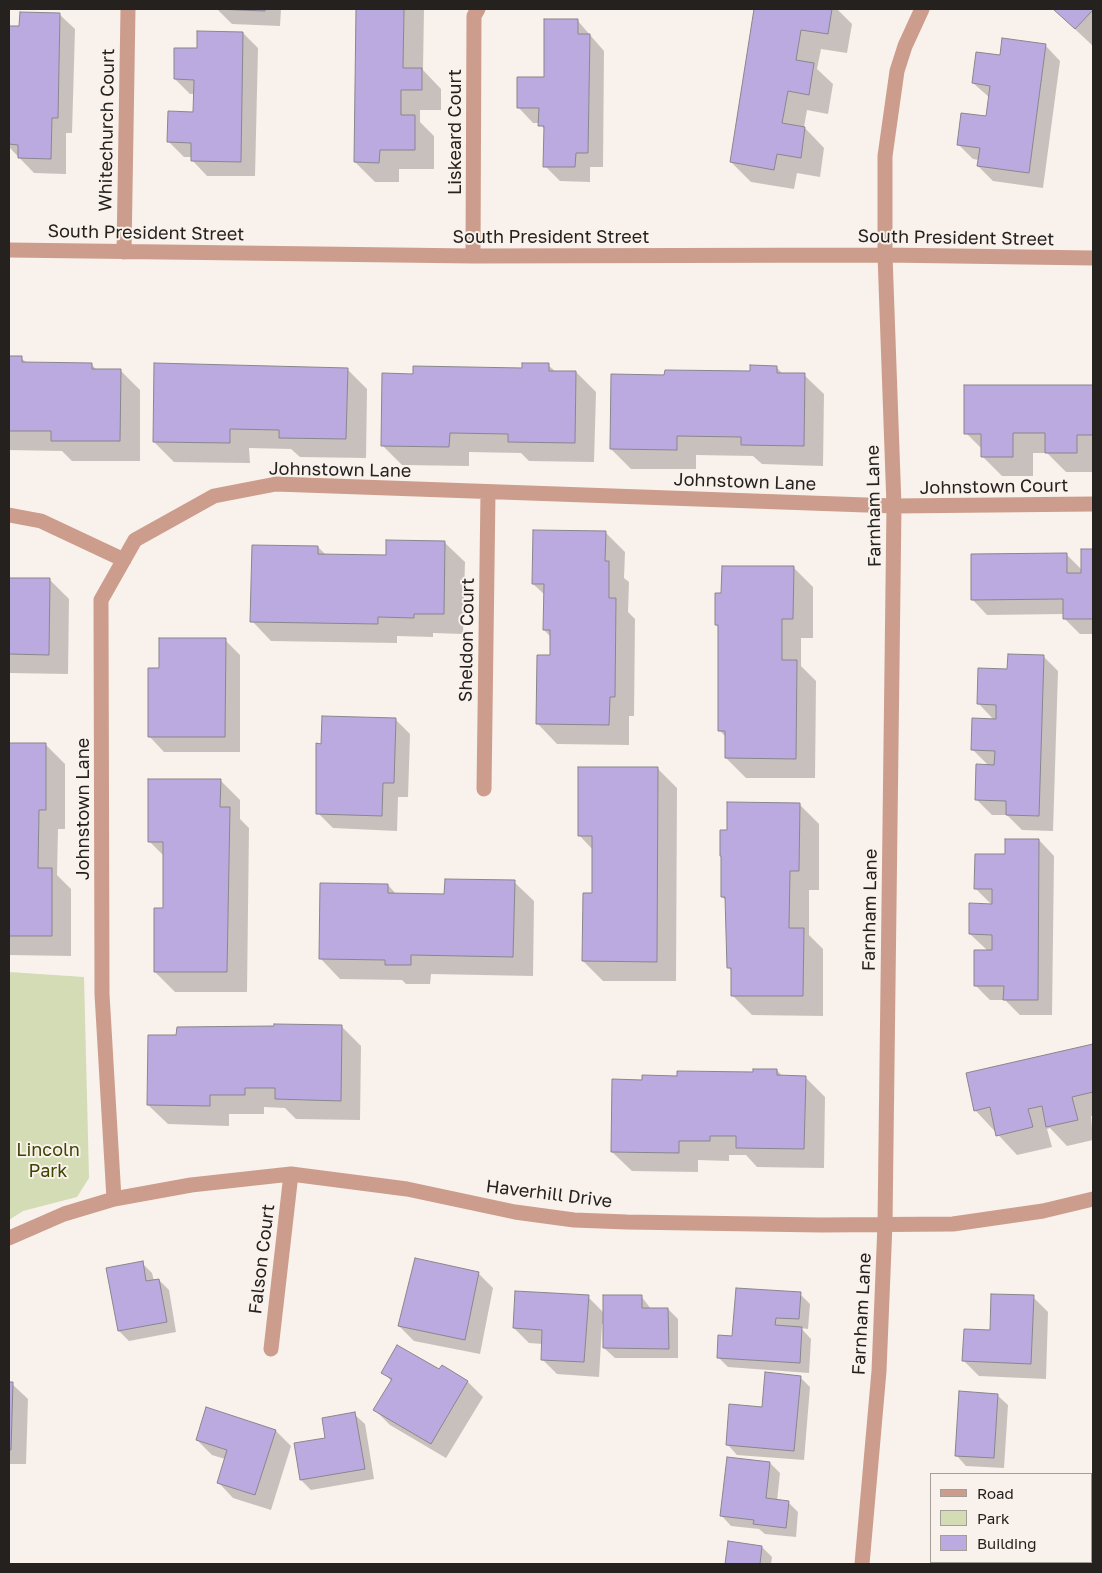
<!DOCTYPE html>
<style>
body{margin:0}
#map{position:relative;width:1102px;height:1573px;overflow:hidden;background:#f9f1eb;font-family:"Golos Text",sans-serif}
canvas{display:block}
.frame{position:absolute;inset:0;border:10px solid #24211f;pointer-events:none}
.legend{position:absolute;left:930px;top:1473px;width:162px;height:90px;box-sizing:border-box;background:#f9f1eb;border:1px solid #a49e99;margin:0;padding:6px 9px;list-style:none;font-size:15px;color:#24211f}
.legend li{display:flex;align-items:center;gap:10px;height:25px}
.legend b{width:25px;border:1px solid #a49e99}
</style>
<div id="map">
<canvas width="1102" height="1573"></canvas>
<div class="frame"></div>
<ul class="legend">
<li><b style="height:6px;background:#cc9d8c"></b>Road</li>
<li><b style="height:14px;background:#d3dcb4"></b>Park</li>
<li><b style="height:14px;background:#bbaae0"></b>Building</li>
</ul>
</div>
<script>
const ctx = document.querySelector('canvas').getContext('2d');
ctx.lineJoin = 'round';
function paint(path, color) { ctx.fillStyle = color; ctx.fill(path, 'evenodd'); }
const poly = rows => new Path2D(rows.map(r => 'M' + r).join(''));
function strokePath(path, color, width, dash) { ctx.strokeStyle = color; ctx.lineWidth = width; ctx.lineCap = dash ? 'butt' : 'round'; ctx.setLineDash(dash || []); ctx.stroke(path); }
function drawText(font, color, halo, rows, align = 'center') {
  ctx.font = font + ' "Golos Text",sans-serif'; ctx.lineWidth = 4; ctx.setLineDash([]); ctx.textBaseline = 'middle'; ctx.strokeStyle = halo; ctx.fillStyle = color; for (const [text, x, y, turn = 0] of rows) {
    ctx.save(); ctx.translate(x, y); ctx.rotate((+turn || 0) * Math.PI / 180); ctx.textAlign = isNaN(turn) ? turn : align; if (halo) ctx.strokeText(text, 0, 0); ctx.fillText(text, 0, 0); ctx.restore();
  }
}
paint(poly([
 [9,972,84,977,89,1178,77,1197,23,1211,9,1220]
]), '#d3dcb4');
paint(poly([
 [217,9,281,9,280,26,232,24],
 [357,9,424,9,423,70,441,89,441,110,420,110,420,122,434,136,434,169,399,169,399,182,375,182,355,162],
 [755,9,837,9,852,24,847,53,821,49,817,69,833,84,828,114,807,110,804,127,824,148,820,177,797,173,794,189,751,182,731,162],
 [1054,9,1093,9,1093,46,1061,16],
 [59,14,75,29,72,133,66,133,66,174,34,173,9,147,9,27,20,28],
 [577,20,604,51,603,167,590,167,590,182,560,181,545,166,545,131,540,123,533,123,518,107,545,78],
 [243,33,258,48,255,176,207,176,192,160,192,157,184,157,169,142,195,113,195,94,190,94,175,79],
 [1045,45,1060,61,1043,188,993,181,978,166,979,160,973,159,958,144,987,118,990,98,973,83,1001,57],
 [9,358,21,358,27,363,92,365,97,370,120,370,140,390,140,461,72,461,62,451,9,450],
 [548,365,556,372,576,372,596,392,594,462,529,461,521,453,469,452,469,466,402,465,382,445,414,375,524,369],
 [776,367,784,375,804,375,824,394,823,466,762,464,753,456,696,455,696,469,631,469,611,449,751,372],
 [347,369,367,389,366,458,300,457,291,449,249,448,250,463,174,462,154,442],
 [965,386,1093,386,1093,472,1066,472,1047,453,1033,453,1033,476,1002,476,983,457,983,450,966,433],
 [605,532,625,552,624,578,629,582,628,612,635,619,634,716,629,716,629,745,557,744,538,724,551,656,551,637,544,630,545,595,533,584],
 [445,543,465,562,463,634,433,633,433,637,397,636,397,643,271,641,252,621,318,547,326,555,387,556],
 [1082,551,1093,551,1093,634,1080,634,1065,619,1064,614,987,615,972,599,1066,554,1082,570],
 [793,567,813,587,813,638,801,638,801,666,816,681,815,778,746,778,726,758,726,737,719,730,720,628,716,625,723,594],
 [9,579,49,579,69,599,68,674,9,673],
 [225,640,240,655,240,752,164,752,149,736,160,669],
 [1043,656,1058,671,1053,831,1022,830,1007,815,992,815,977,800,989,766,972,749,994,720,978,703,1008,670],
 [395,719,410,734,408,797,398,797,397,831,333,828,318,813,323,745],
 [9,744,45,744,65,764,65,829,58,829,57,875,71,889,71,956,9,955],
 [658,769,677,788,676,981,603,981,583,961,593,894,593,850,579,835],
 [220,780,240,800,240,819,249,828,247,992,175,992,155,972,164,909,164,856,149,841],
 [800,805,819,824,819,890,809,890,809,935,823,949,823,1016,752,1015,732,995,732,972,728,967,727,901,722,897,728,831],
 [1039,840,1054,856,1052,1015,1020,1015,1005,1000,990,1000,975,985,988,951,970,934,992,905,976,889,1006,855],
 [514,882,534,901,533,976,431,974,430,984,406,984,402,980,340,979,321,959,388,885,396,894,446,895],
 [341,1026,361,1046,360,1120,296,1119,285,1108,264,1107,264,1114,229,1114,229,1126,168,1124,148,1105],
 [1093,1045,1093,1116,1091,1116,1093,1140,1067,1146,1050,1128,1047,1129,1052,1147,1017,1155,975,1110,967,1074],
 [777,1070,783,1077,805,1077,825,1097,824,1168,757,1167,746,1155,729,1155,729,1161,698,1160,698,1172,632,1171,612,1152,643,1081],
 [142,1263,152,1273,154,1281,159,1280,169,1290,176,1332,129,1341,119,1331],
 [478,1273,493,1288,480,1354,414,1341,399,1326],
 [800,1294,810,1304,808,1329,801,1328,811,1339,809,1373,728,1367,718,1357,734,1338],
 [641,1296,651,1309,668,1309,678,1319,678,1358,615,1358,604,1348,604,1324,602,1324,599,1377,557,1374,542,1359,543,1344,529,1343,514,1328,588,1297,604,1313],
 [1033,1297,1048,1312,1046,1379,979,1376,964,1361],
 [440,1371,468,1382,483,1397,446,1458,390,1425,375,1410,392,1382,383,1372],
 [800,1377,810,1387,804,1460,737,1455,727,1444,763,1408],
 [9,1384,12,1384,28,1399,26,1464,9,1464],
 [997,1395,1008,1405,1004,1468,966,1466,956,1455],
 [207,1409,276,1431,291,1446,271,1510,233,1498,218,1482,225,1459,212,1455,197,1440],
 [354,1414,365,1424,374,1479,311,1490,301,1480,295,1444,327,1439],
 [770,1463,780,1473,777,1501,788,1502,798,1512,796,1537,765,1534,759,1529,731,1526,721,1515],
 [729,1543,762,1547,772,1557,771,1564,726,1564],
 [983,1562,1028,1562,1028,1564,985,1564]
]), '#0003');
const building = poly([
 [215,9,265,9,265,11,215,9],
 [356,9,404,9,403,68,422,68,422,90,401,90,401,115,415,115,415,150,380,150,379,163,354,162,356,9],
 [754,9,832,9,828,34,801,30,796,60,814,63,809,95,788,91,782,123,805,127,801,158,777,154,774,170,730,162,754,9],
 [1053,9,1093,9,1093,10,1075,29,1053,9],
 [20,12,60,13,58,118,52,118,51,159,18,158,18,145,9,144,9,26,19,26,20,12],
 [544,19,578,19,578,34,590,34,588,153,576,153,575,167,543,167,544,126,538,126,539,108,517,108,517,77,544,77,544,19],
 [197,31,243,32,241,162,191,161,191,143,167,142,168,111,193,112,194,80,174,79,174,48,197,48,197,31],
 [1002,38,1046,44,1029,173,977,166,980,148,957,145,961,113,986,116,990,86,972,83,976,52,1000,55,1002,38],
 [9,356,22,356,22,362,92,363,92,369,121,369,120,441,51,441,51,431,9,431,9,356],
 [154,363,348,368,346,439,279,438,279,430,230,429,230,443,153,442,154,363],
 [522,363,549,363,549,371,576,371,575,443,508,442,508,434,450,433,449,447,381,446,382,373,413,374,413,366,522,368,522,363],
 [750,365,777,366,777,373,805,373,804,446,741,445,741,437,677,436,677,450,610,449,611,374,664,375,665,370,750,371,750,365],
 [964,385,1093,385,1093,435,1077,435,1077,453,1045,453,1045,433,1013,433,1013,457,981,457,981,434,964,434,964,385],
 [533,530,606,531,605,561,609,561,609,598,616,598,615,697,610,697,609,725,536,724,537,655,550,655,550,630,543,630,544,584,532,584,533,530],
 [386,540,445,541,444,614,414,614,414,618,378,617,378,624,250,622,252,545,318,546,318,554,386,555,386,540],
 [1081,549,1093,549,1093,619,1063,619,1063,599,971,600,971,554,1067,553,1067,573,1081,573,1081,549],
 [722,566,794,566,793,619,782,619,782,660,797,660,796,759,725,758,725,731,718,731,718,625,715,625,715,593,721,593,722,566],
 [9,578,50,578,49,655,9,654,9,578],
 [159,638,226,638,225,737,148,737,148,668,159,668,159,638],
 [1008,654,1044,655,1039,816,1006,815,1006,801,975,800,976,764,994,765,995,751,971,750,972,718,996,719,996,705,977,704,978,668,1007,669,1008,654],
 [322,716,396,718,394,783,383,783,382,816,316,814,316,743,321,744,322,716],
 [9,743,46,743,46,810,39,810,38,868,52,868,52,936,9,936,9,743],
 [578,767,658,767,657,962,582,961,583,893,592,893,592,836,578,836,578,767],
 [148,779,221,779,220,807,230,807,227,972,154,972,154,908,163,908,163,842,148,842,148,779],
 [727,802,800,803,799,871,790,871,789,928,804,928,803,996,731,996,731,968,727,968,725,897,721,897,721,856,720,856,720,830,727,830,727,802],
 [1005,839,1039,839,1038,1000,1003,1000,1004,986,974,986,974,950,992,950,992,935,969,934,969,903,992,904,992,889,974,889,975,854,1005,854,1005,839],
 [445,879,515,880,513,957,411,955,411,965,385,965,385,960,319,959,320,883,388,884,388,893,444,894,445,879],
 [274,1024,342,1025,341,1101,275,1099,275,1088,245,1088,245,1095,210,1095,210,1106,147,1105,148,1035,176,1035,177,1027,274,1026,274,1024],
 [1093,1044,1093,1092,1072,1097,1078,1120,1046,1127,1042,1106,1028,1109,1033,1127,996,1136,990,1107,974,1111,966,1073,1093,1044],
 [753,1069,777,1069,777,1075,806,1076,804,1149,736,1148,736,1136,710,1136,710,1141,679,1141,679,1153,611,1152,612,1079,642,1080,642,1075,677,1076,677,1071,753,1072,753,1069],
 [415,1258,479,1272,465,1340,398,1326,415,1258],
 [143,1261,146,1281,159,1279,167,1322,118,1331,106,1268,143,1261],
 [736,1288,801,1292,799,1319,776,1318,775,1325,802,1327,800,1363,717,1358,718,1335,732,1336,736,1288],
 [515,1291,589,1295,584,1362,541,1360,542,1330,513,1328,515,1291],
 [991,1294,1034,1295,1031,1364,962,1361,964,1329,990,1330,991,1294],
 [603,1295,642,1295,642,1308,668,1308,669,1349,603,1348,603,1295],
 [397,1345,439,1369,442,1365,468,1381,431,1444,373,1410,392,1379,381,1373,397,1345],
 [765,1372,801,1376,794,1451,726,1445,729,1404,762,1407,765,1372],
 [9,1382,13,1382,11,1450,9,1450,9,1382],
 [959,1391,998,1394,994,1458,955,1456,959,1391],
 [206,1407,276,1430,255,1495,217,1483,227,1450,196,1440,206,1407],
 [355,1412,365,1469,300,1480,294,1443,325,1438,322,1418,355,1412],
 [727,1457,770,1462,766,1498,789,1501,786,1528,753,1524,754,1520,720,1516,727,1457],
 [728,1541,762,1546,760,1564,725,1564,728,1541]
]);
paint(building, '#bbaae0');
strokePath(building, '#88868d', 1);
strokePath(poly([
 [9,250,473,256,885,255,1093,258],
 [124,252,128,9],
 [473,256,474,16,478,9],
 [9,515,41,521,124,560],
 [484,789,488,492],
 [114,1199,102,994,101,600,135,540,214,496,276,484,894,506,1093,504],
 [9,1238,64,1214,114,1199,191,1185,291,1174,407,1189,515,1212,574,1220,627,1222,821,1225,953,1224,1043,1211,1093,1199],
 [271,1349,291,1174],
 [862,1564,879,1371,885,1224,894,506,885,255,885,156,897,71,905,46,922,9]
]), '#cc9d8c', 15);
drawText('18px', '#24211f', '#f9f1eb', [
 ["Whitechurch Court",107,130,-89],
 ["Liskeard Court",455,132,-90],
 ["South President Street",146,233,1],
 ["South President Street",551,237],
 ["South President Street",956,238,1],
 ["Johnstown Lane",340,470,1],
 ["Johnstown Lane",745,482,2],
 ["Johnstown Court",994,487,-1],
 ["Farnham Lane",874,506,-91],
 ["Sheldon Court",467,640,-89],
 ["Johnstown Lane",83,809,-90],
 ["Farnham Lane",870,910,-89],
 ["Haverhill Drive",549,1194,7],
 ["Falson Court",262,1259,-83],
 ["Farnham Lane",862,1314,-87]
]);
drawText('18px', '#3c4400', '#f9f1eb', [
 ["Lincoln",48,1150],
 ["Park",48,1171]
]);
</script>
